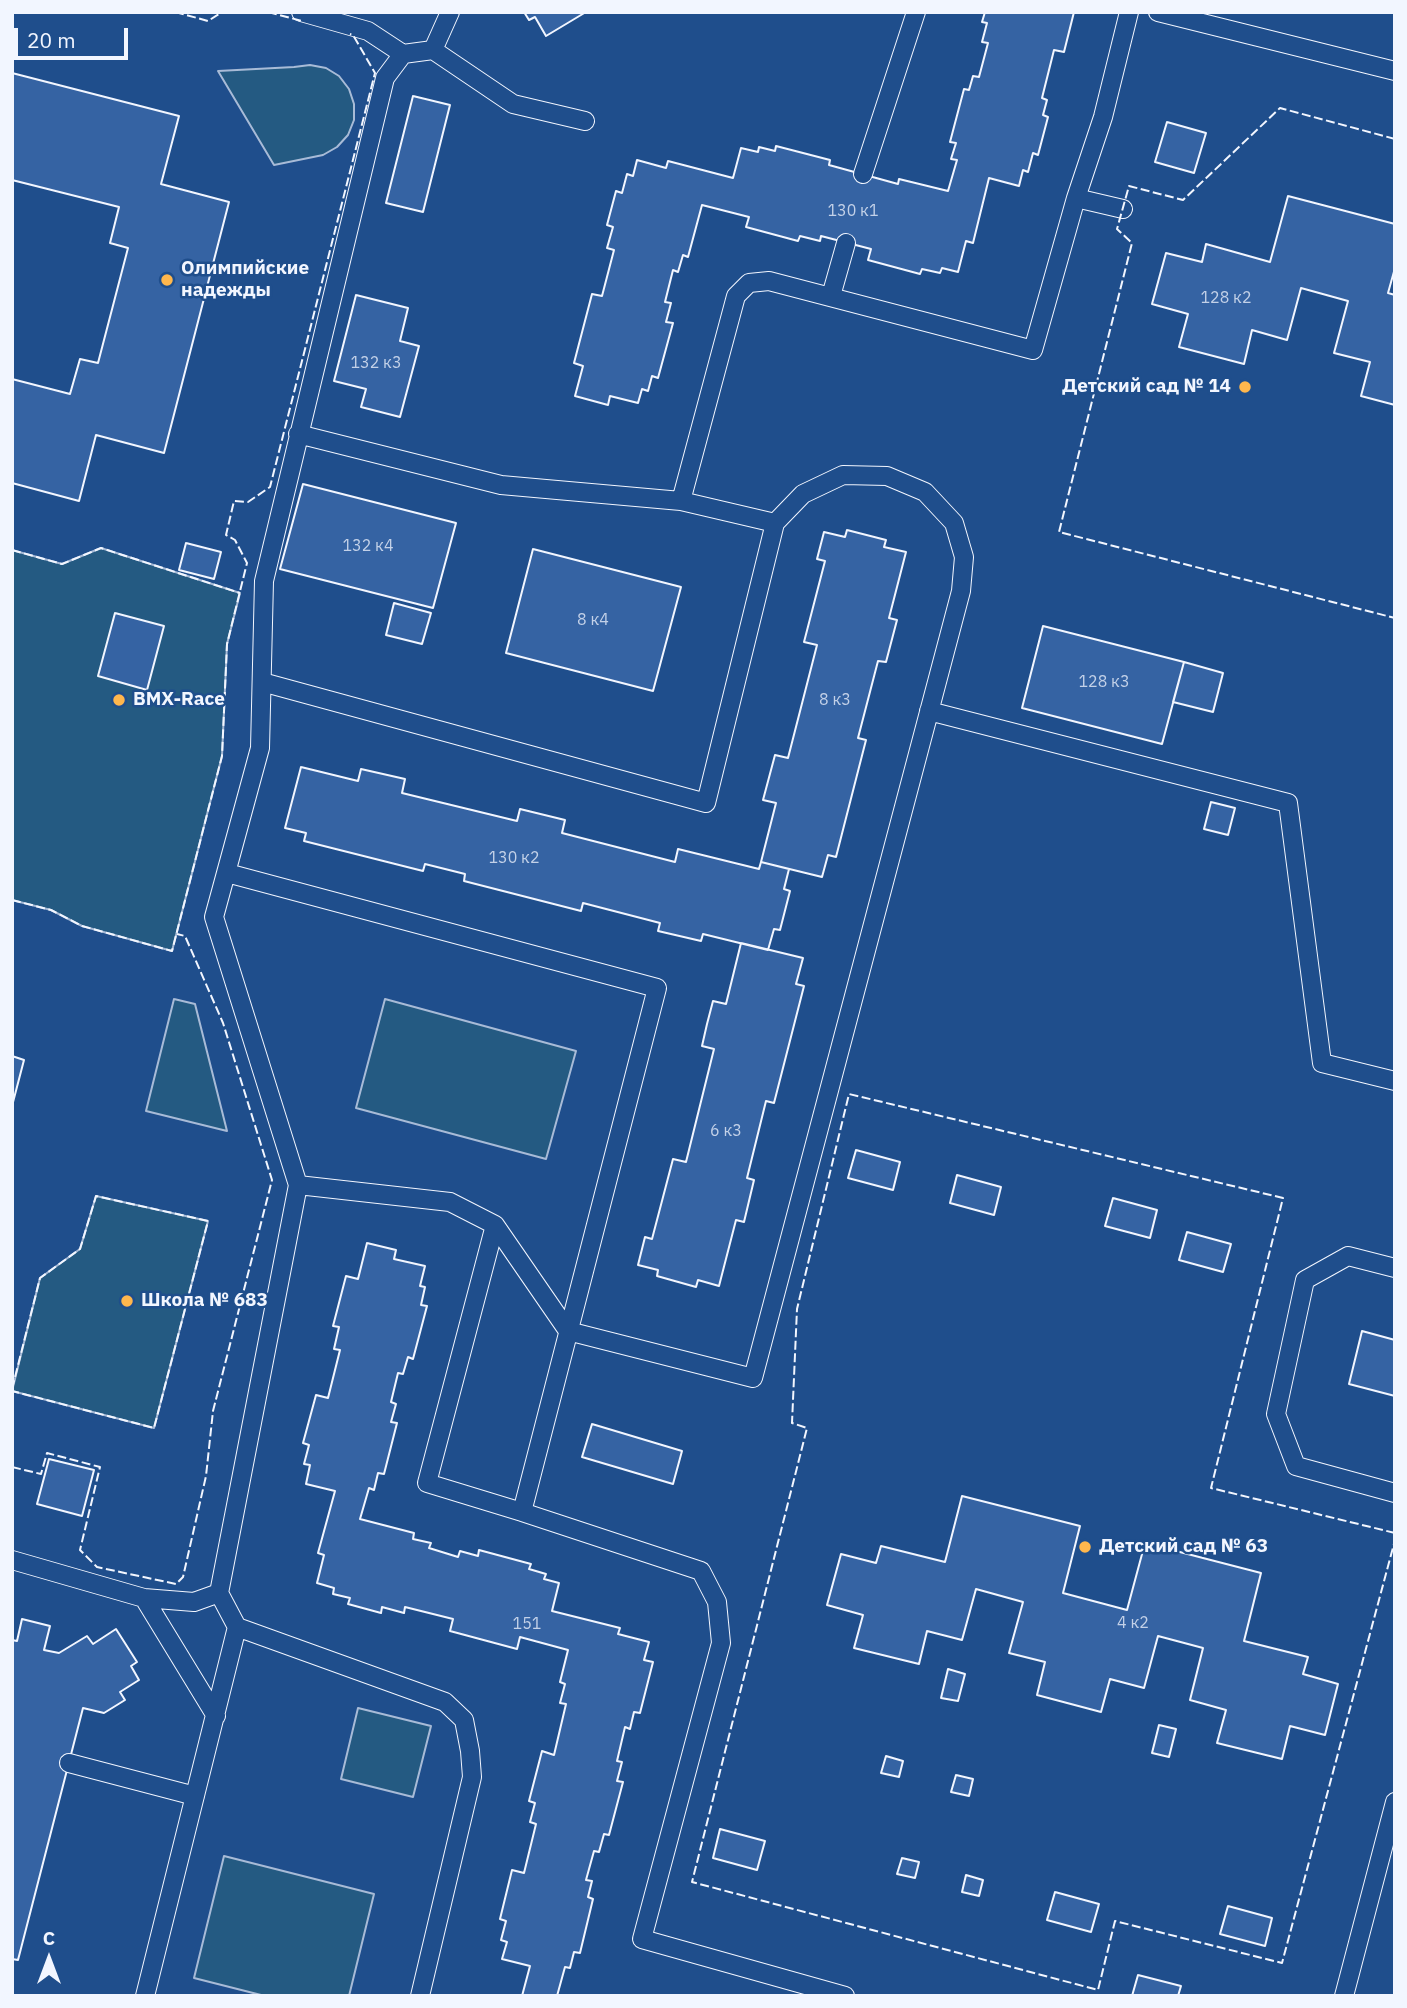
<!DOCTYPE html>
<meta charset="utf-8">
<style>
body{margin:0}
#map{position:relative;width:1407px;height:2008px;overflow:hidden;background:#1f4e8c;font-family:"IBM Plex Sans",sans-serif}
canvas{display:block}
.frame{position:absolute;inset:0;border:14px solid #f2f6ff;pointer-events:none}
.north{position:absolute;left:14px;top:1924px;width:70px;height:70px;-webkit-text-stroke:5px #1f4e8c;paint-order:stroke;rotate:0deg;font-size:19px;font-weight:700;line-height:28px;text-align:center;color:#f2f6ff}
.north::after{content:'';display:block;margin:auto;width:24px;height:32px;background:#f2f6ff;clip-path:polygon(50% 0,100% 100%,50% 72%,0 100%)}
.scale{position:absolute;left:14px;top:28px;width:114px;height:32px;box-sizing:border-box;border:4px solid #f2f6ff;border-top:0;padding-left:9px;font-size:21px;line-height:24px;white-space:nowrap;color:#f2f6ff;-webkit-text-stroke:5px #1f4e8c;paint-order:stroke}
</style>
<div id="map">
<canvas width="1407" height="2008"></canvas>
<div class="frame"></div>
<div class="north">С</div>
<div class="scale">20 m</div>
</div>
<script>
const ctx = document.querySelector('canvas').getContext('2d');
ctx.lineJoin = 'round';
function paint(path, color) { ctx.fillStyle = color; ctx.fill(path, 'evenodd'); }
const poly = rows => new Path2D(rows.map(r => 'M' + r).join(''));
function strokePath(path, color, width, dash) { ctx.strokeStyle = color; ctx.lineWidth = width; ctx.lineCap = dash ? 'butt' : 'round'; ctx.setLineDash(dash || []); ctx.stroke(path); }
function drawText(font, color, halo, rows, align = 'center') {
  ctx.font = font + ' "IBM Plex Sans",sans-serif'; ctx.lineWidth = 5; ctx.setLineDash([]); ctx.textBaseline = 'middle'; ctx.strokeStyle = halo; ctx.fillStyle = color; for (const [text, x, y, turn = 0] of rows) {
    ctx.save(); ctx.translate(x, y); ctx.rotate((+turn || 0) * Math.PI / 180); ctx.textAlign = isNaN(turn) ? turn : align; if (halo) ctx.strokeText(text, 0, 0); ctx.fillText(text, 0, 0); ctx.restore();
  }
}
const green = poly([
 [310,65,326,68,339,76,349,89,354,104,354,120,348,135,337,147,323,155,274,165,218,71,294,67,310,65],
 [101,548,240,593,227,644,222,756,172,951,82,926,51,910,12,900,12,550,62,564,101,548],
 [174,999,195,1004,227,1131,146,1111,174,999],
 [385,999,576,1051,546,1159,356,1108,385,999],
 [96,1196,208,1221,154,1428,12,1391,40,1278,80,1249,96,1196],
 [358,1708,431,1726,413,1797,341,1779,358,1708],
 [224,1856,374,1894,349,1996,265,1996,194,1978,224,1856]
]);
paint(green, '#245a82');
strokePath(green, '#a8bbd7', 2);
const building = poly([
 [524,12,586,12,546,36,535,17,529,20,524,12],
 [985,12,1074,12,1064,52,1054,50,1042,98,1047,100,1043,115,1048,117,1038,155,1033,153,1028,172,1023,170,1019,186,989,178,973,243,966,241,958,272,942,268,940,273,922,269,920,274,868,260,871,249,821,236,820,241,800,236,798,241,746,227,749,217,702,205,688,257,683,255,678,272,673,270,665,302,671,303,666,322,673,323,658,378,652,376,648,391,642,389,638,403,610,396,608,405,575,396,583,366,574,363,592,294,602,296,614,250,607,248,613,227,607,225,616,191,622,193,627,174,633,176,637,160,666,168,668,161,733,178,741,148,758,152,759,147,775,151,776,146,830,160,829,165,898,184,899,179,948,191,957,160,951,159,956,143,950,142,964,89,969,90,973,76,979,77,988,43,982,42,987,23,982,22,985,12],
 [12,73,179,116,161,184,229,202,164,453,96,435,79,501,12,483,12,379,70,394,80,359,98,363,128,248,110,243,119,207,12,180,12,73],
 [413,96,450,105,423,212,386,203,413,96],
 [1167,122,1206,133,1194,173,1155,162,1167,122],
 [1288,196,1395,224,1395,268,1388,293,1395,295,1395,405,1361,396,1370,362,1334,353,1348,301,1301,288,1287,340,1252,330,1244,364,1179,347,1188,314,1152,304,1166,253,1202,262,1206,244,1270,262,1288,196],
 [356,295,408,308,400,341,419,346,400,417,361,407,366,389,334,381,356,295],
 [303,484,456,523,433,608,280,569,303,484],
 [847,530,886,540,884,547,906,552,889,618,897,620,886,662,878,661,858,738,866,740,836,857,828,855,822,877,761,862,776,803,763,800,775,755,788,758,817,645,804,642,825,561,817,559,824,532,845,537,847,530],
 [186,543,221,552,214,579,179,570,186,543],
 [533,549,681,587,653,691,506,653,533,549],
 [394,603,431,613,422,644,386,635,394,603],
 [115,613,164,626,147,690,98,676,115,613],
 [1043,626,1184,662,1162,744,1022,708,1043,626],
 [1184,662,1223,673,1213,712,1173,702,1184,662],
 [301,767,358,781,361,769,405,779,402,793,517,821,520,809,565,820,562,833,675,862,678,849,759,869,761,862,789,869,784,889,790,891,780,930,774,929,768,950,703,934,701,941,658,931,660,923,583,903,581,911,464,881,465,874,425,864,423,871,304,841,306,833,285,828,301,767],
 [1211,802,1235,808,1228,835,1204,829,1211,802],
 [741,943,803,958,796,984,804,986,774,1103,766,1101,747,1178,754,1180,744,1222,736,1220,719,1286,698,1280,696,1287,657,1276,658,1270,638,1265,645,1237,652,1239,673,1159,686,1162,714,1049,702,1046,707,1024,713,1001,726,1004,741,943],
 [12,1056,24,1060,12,1106,12,1056],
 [856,1150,900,1162,893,1190,848,1178,856,1150],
 [957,1175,1001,1187,994,1215,950,1203,957,1175],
 [1113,1198,1157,1210,1150,1238,1105,1226,1113,1198],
 [1187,1232,1231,1244,1223,1272,1179,1260,1187,1232],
 [367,1243,396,1250,394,1259,425,1266,420,1286,425,1287,421,1305,427,1306,413,1359,408,1357,403,1374,398,1373,391,1402,396,1404,391,1422,397,1423,384,1474,378,1473,374,1490,369,1488,360,1519,414,1533,413,1539,431,1543,429,1548,458,1557,460,1551,478,1556,479,1550,531,1564,529,1569,546,1574,544,1579,559,1583,552,1611,620,1628,618,1634,649,1642,644,1660,653,1662,640,1713,634,1712,630,1729,625,1727,617,1761,622,1762,617,1781,623,1782,609,1835,604,1834,599,1852,594,1851,586,1880,592,1881,588,1897,593,1899,580,1953,574,1952,570,1968,565,1967,557,1996,522,1996,530,1966,502,1959,507,1942,501,1940,506,1921,500,1919,512,1870,524,1873,536,1824,530,1822,535,1803,529,1801,542,1751,554,1755,566,1704,560,1703,565,1684,560,1682,568,1650,520,1637,517,1649,450,1631,453,1619,405,1607,404,1613,382,1607,381,1613,348,1604,350,1598,333,1594,334,1588,317,1583,324,1555,318,1553,335,1491,306,1484,310,1465,304,1464,309,1445,303,1443,316,1395,328,1398,340,1350,334,1349,339,1327,333,1326,346,1276,358,1279,367,1243],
 [1362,1331,1395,1340,1395,1396,1349,1384,1362,1331],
 [592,1424,682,1451,673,1484,582,1457,592,1424],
 [49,1459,94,1470,82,1516,37,1504,49,1459],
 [962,1496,1080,1526,1063,1593,1127,1610,1145,1543,1261,1573,1244,1641,1308,1657,1303,1674,1338,1684,1325,1735,1290,1726,1282,1759,1217,1743,1226,1710,1190,1700,1203,1648,1158,1636,1144,1688,1110,1679,1101,1712,1037,1695,1045,1662,1009,1653,1023,1602,976,1589,962,1640,927,1631,919,1664,854,1648,863,1615,827,1605,841,1554,876,1563,881,1546,945,1562,962,1496],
 [22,1619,50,1626,44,1650,59,1653,87,1636,93,1644,116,1629,137,1662,131,1666,139,1680,120,1692,125,1700,104,1713,83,1708,18,1960,12,1959,12,1640,17,1641,22,1619],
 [948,1669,965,1674,958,1701,941,1698,948,1669],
 [1159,1725,1176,1729,1169,1757,1152,1753,1159,1725],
 [886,1756,903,1761,899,1777,881,1773,886,1756],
 [956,1775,973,1779,969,1796,951,1792,956,1775],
 [720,1829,765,1841,757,1870,713,1858,720,1829],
 [902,1858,919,1862,915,1878,897,1874,902,1858],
 [966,1875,983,1880,979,1896,962,1892,966,1875],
 [1055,1892,1099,1904,1091,1932,1047,1920,1055,1892],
 [1228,1906,1272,1918,1265,1946,1220,1934,1228,1906],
 [1138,1975,1181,1986,1178,1996,1132,1996,1138,1975]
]);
paint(building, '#3563a3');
strokePath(building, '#f2f6ff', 2);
const service = poly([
 [301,12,368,31,403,54],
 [1158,12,1395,71],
 [433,50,513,104,585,121],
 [863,174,916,12],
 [1076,198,1123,209],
 [831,296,846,243],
 [298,434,501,485,681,501,736,296,749,283,769,281,1033,350,1076,198,1103,117,1129,12],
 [262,682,706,803,775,523],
 [929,711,1288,803,1322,1063,1395,1081],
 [227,873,657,988,522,1512],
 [298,1185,450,1202,495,1225,427,1483,522,1512,701,1571,717,1602,721,1643,642,1939,845,1996],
 [495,1225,568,1331,753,1378,961,591,964,557,954,523,925,492,887,476,843,475,803,494,775,523,681,501],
 [1395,1268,1348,1256,1305,1280,1276,1414,1296,1466,1395,1493],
 [12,1560,144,1598,216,1716],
 [144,1598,194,1602,219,1593],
 [237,1627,445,1702,464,1720,470,1751,472,1777,420,1996],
 [69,1763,195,1796],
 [145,1996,237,1627,219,1593,298,1185,214,917,260,748,264,581,385,78,403,54,433,50,450,12],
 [1344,1996,1395,1802]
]);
strokePath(service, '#f2f6ff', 20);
strokePath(service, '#1f4e8c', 18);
strokePath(poly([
 [175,12,208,21,222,12],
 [268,12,302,21],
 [1395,139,1280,108,1183,200,1129,186,1117,229,1132,243,1059,532,1395,618],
 [12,550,62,564,101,548,240,593],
 [12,900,51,910,82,926,172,951,222,756,227,644,247,563,235,540,226,535,234,501,248,502,270,487,375,73,353,35,350,34],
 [12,1389,40,1278,80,1249,96,1196,208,1221,154,1428,12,1391],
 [12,1467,41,1474,47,1453,100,1467,80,1550,97,1567,176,1584,183,1577,206,1476,213,1411,272,1180,223,1023,185,936,177,934],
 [1395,1533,1211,1488,1283,1198,849,1094,797,1309,792,1423,807,1428,692,1882,1098,1990,1115,1921,1282,1963,1395,1540]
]), '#f2f6ff', 2, [9, 3.5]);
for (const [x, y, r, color] of [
 [167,280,7,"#ffb74d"],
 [1245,387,7,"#ffb74d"],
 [119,700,7,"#ffb74d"],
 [127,1301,7,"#ffb74d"],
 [1085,1547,7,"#ffb74d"]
]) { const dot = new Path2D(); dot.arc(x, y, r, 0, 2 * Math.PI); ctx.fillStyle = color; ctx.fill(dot); strokePath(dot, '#1f4e8c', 2.5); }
drawText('16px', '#c3d1e8', null, [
 ["130 к1",853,211],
 ["128 к2",1226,298],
 ["132 к3",376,363],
 ["132 к4",368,546],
 ["8 к4",593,620],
 ["128 к3",1104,682],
 ["8 к3",835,700],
 ["130 к2",514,858],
 ["6 к3",726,1131],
 ["4 к2",1133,1623],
 ["151",527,1624]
]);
drawText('bold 19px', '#f2f6ff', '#1f4e8c', [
 ["Олимпийские",181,269],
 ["надежды",181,291],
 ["Детский сад № 14",1231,387,"right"],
 ["BMX-Race",133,700],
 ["Школа № 683",141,1301],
 ["Детский сад № 63",1099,1547]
], 'left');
</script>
